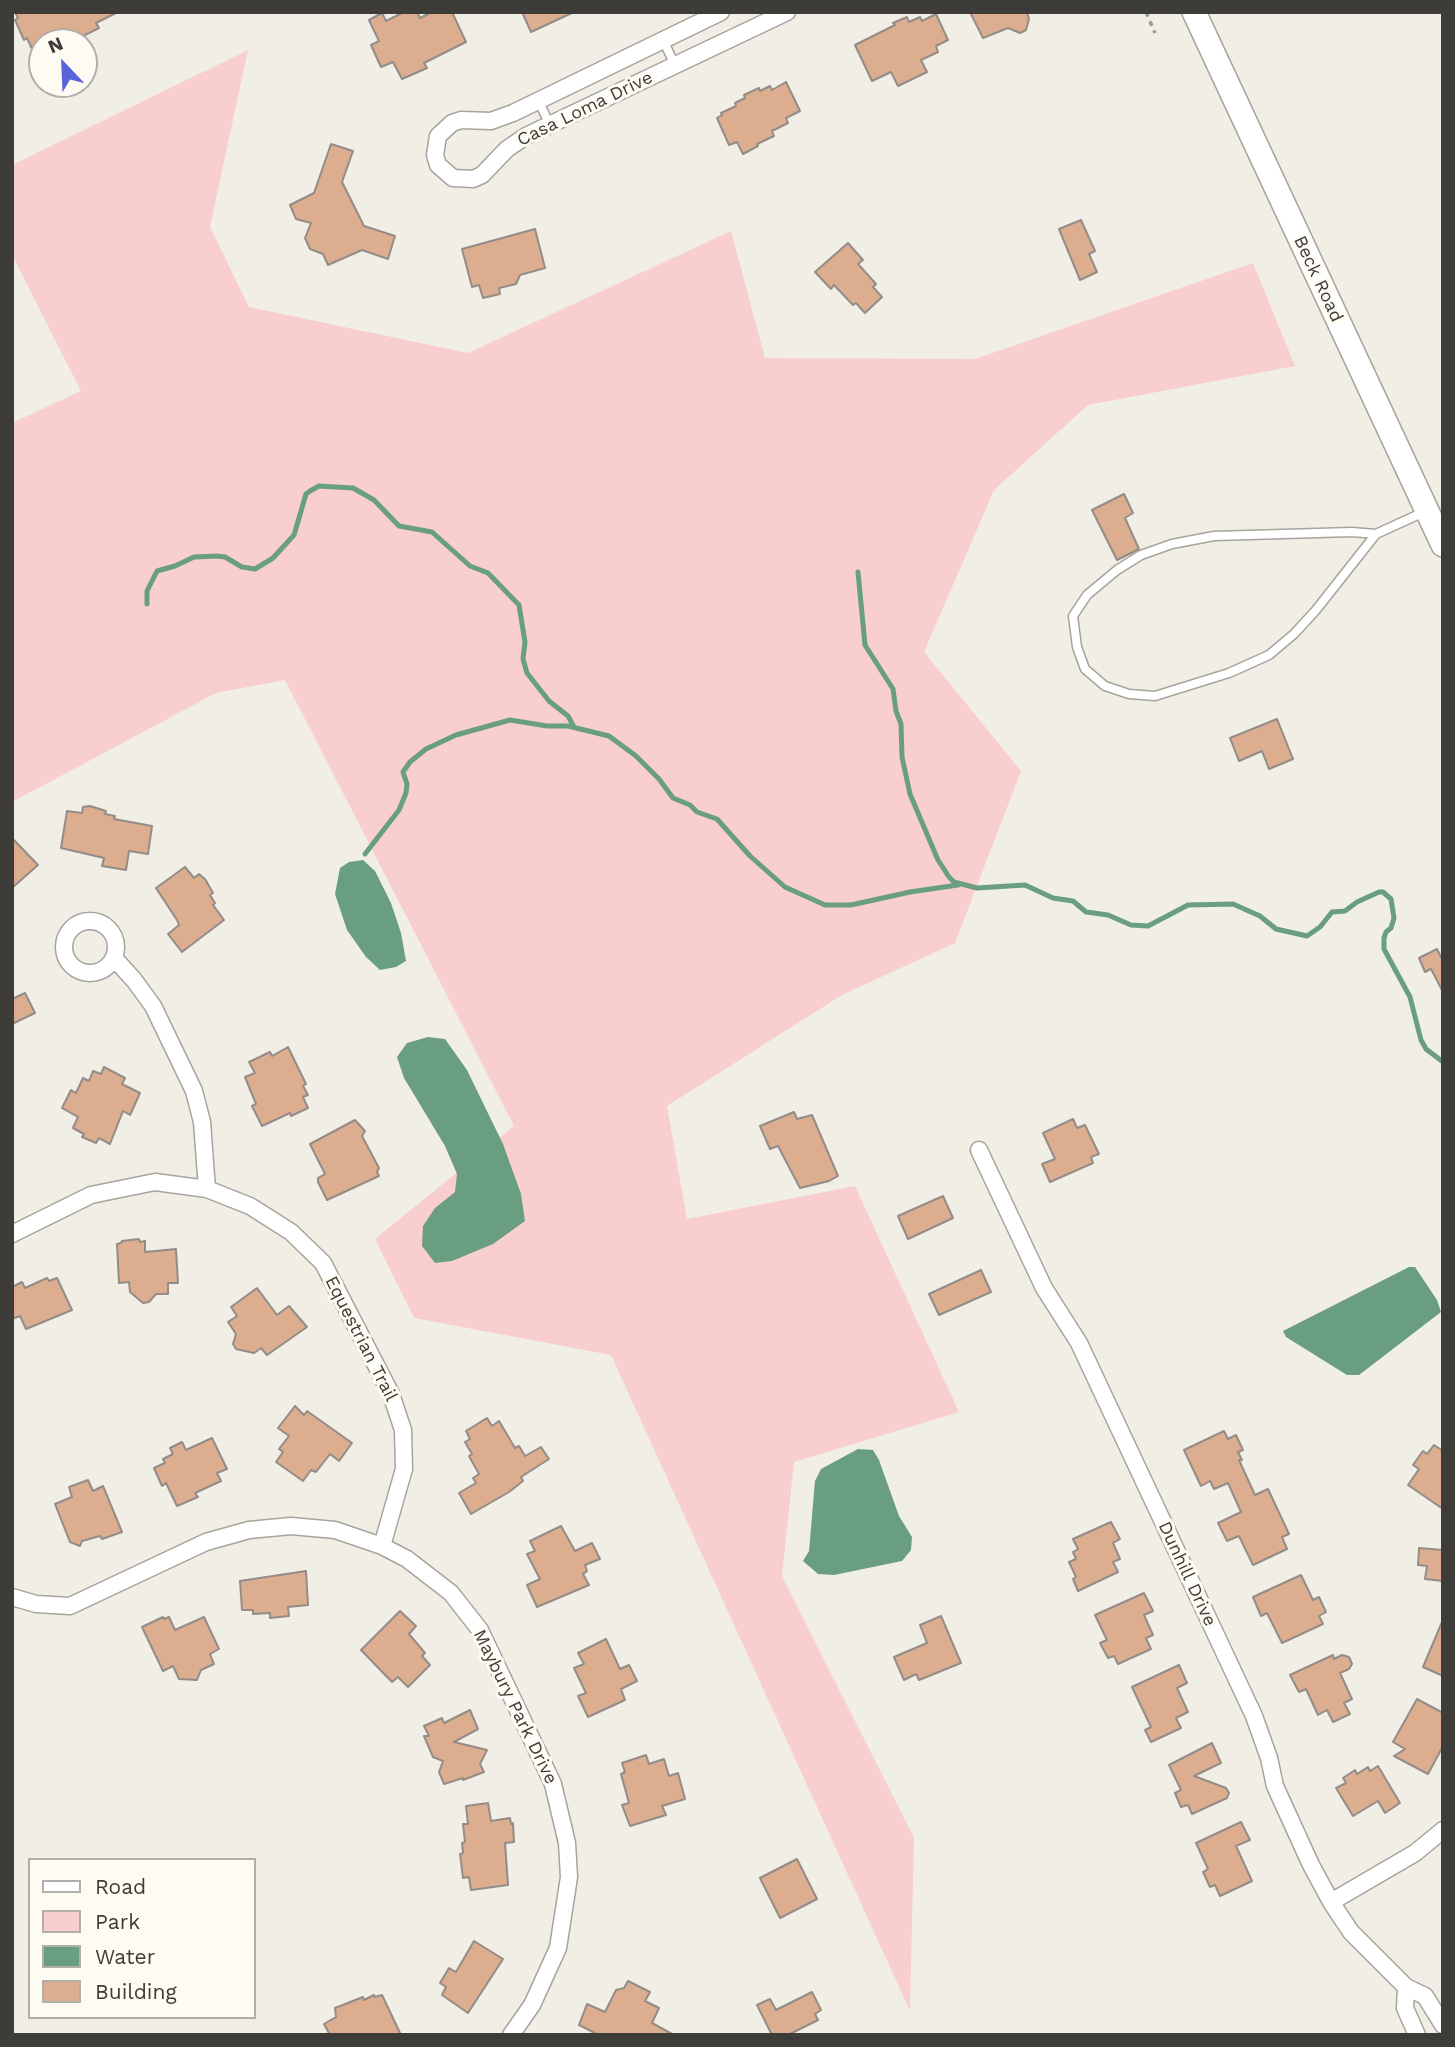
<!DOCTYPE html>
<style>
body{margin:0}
#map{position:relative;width:1455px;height:2047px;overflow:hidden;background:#f1eee6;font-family:"Work Sans",sans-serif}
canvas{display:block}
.frame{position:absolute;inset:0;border:14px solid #3d3c39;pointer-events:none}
.legend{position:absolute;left:28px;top:1858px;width:228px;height:161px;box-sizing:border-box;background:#fefbf3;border:2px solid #b1afa9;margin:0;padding:9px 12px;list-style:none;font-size:21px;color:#3d3c39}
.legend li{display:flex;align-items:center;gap:14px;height:35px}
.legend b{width:35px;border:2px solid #b1afa9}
.north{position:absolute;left:28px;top:28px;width:70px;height:70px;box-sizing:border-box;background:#fefbf3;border:2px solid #b1afa9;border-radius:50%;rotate:337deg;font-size:19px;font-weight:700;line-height:28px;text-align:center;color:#3d3c39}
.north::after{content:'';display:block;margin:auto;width:24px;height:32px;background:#5964db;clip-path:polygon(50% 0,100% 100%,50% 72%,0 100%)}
</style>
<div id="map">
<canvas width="1455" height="2047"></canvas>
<div class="frame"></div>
<ul class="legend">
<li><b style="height:9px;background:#fff"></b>Road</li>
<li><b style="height:19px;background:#f8cfce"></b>Park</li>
<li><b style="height:19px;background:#6a9e81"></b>Water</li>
<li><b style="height:19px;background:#dcad8e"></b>Building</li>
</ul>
<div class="north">N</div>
</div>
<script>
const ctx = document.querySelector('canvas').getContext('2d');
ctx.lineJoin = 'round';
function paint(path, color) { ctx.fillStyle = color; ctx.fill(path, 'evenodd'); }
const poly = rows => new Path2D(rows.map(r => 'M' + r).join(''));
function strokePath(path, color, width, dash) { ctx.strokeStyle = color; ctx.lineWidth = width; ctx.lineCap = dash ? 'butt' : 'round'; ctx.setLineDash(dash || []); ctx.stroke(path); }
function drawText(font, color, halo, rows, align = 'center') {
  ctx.font = font + ' "Work Sans",sans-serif'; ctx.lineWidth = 6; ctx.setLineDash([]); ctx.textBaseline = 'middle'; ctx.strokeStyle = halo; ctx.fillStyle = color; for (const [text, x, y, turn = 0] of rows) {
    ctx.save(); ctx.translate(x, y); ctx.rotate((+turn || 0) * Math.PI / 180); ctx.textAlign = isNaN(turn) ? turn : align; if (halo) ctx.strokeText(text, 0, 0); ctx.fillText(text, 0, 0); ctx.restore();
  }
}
paint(poly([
 [248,50,210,227,249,307,468,353,731,231,765,358,975,359,1253,263,1295,366,1088,405,994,490,924,652,1021,771,955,943,842,995,667,1106,687,1219,855,1186,959,1412,794,1462,782,1576,914,1838,910,2011,611,1355,414,1318,375,1239,514,1126,285,680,216,693,12,802,12,423,81,391,12,255,12,165]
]), '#f8cfce');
paint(poly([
 [363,860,375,871,391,903,401,933,406,961,396,967,380,970,366,957,347,930,335,894,340,868,349,862],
 [428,1037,445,1039,467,1070,503,1144,521,1194,525,1221,493,1244,452,1261,435,1263,422,1246,423,1226,435,1208,455,1192,457,1174,445,1146,404,1078,397,1057,407,1043],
 [1409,1267,1415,1267,1437,1300,1441,1312,1359,1375,1347,1375,1286,1337,1283,1331],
 [858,1449,873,1450,879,1460,899,1516,912,1537,911,1550,902,1561,834,1575,818,1574,803,1561,809,1551,815,1481,821,1469]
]), '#6a9e81');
strokePath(poly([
 [858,572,865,645,893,689,896,711,901,724,902,757,910,794,938,860,949,877,954,882,977,888,1025,885,1053,898,1073,901,1086,912,1108,915,1131,925,1148,926,1188,905,1233,904,1260,916,1276,929,1307,936,1320,927,1332,912,1345,911,1357,902,1379,892,1383,892,1391,899,1394,918,1391,928,1386,932,1384,938,1384,949,1410,997,1421,1040,1426,1049,1443,1062],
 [147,604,147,591,157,571,175,566,194,557,217,556,225,557,242,567,255,569,273,558,294,535,306,494,310,491,319,486,353,488,374,500,399,526,432,532,470,566,488,573,519,605,525,642,523,659,527,673,549,701,568,716,574,727],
 [365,854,399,810,406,793,407,784,403,772,410,762,426,749,456,735,510,720,547,726,568,726,609,736,636,756,659,779,673,798,690,805,697,812,717,819,750,856,785,887,825,905,851,905,910,892,958,885]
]), '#6a9e81', 5);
const building = poly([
 [15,12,118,12,96,23,99,28,71,42,42,42,42,71,27,38,24,40,15,20,18,18,15,12],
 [404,12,417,12,420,18,432,12,452,12,466,42,424,63,427,68,402,79,393,62,381,67,371,45,379,41,369,20,382,13,386,21,404,12],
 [522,12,574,12,531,32,522,12],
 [970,12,1027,12,1029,19,1026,30,1020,33,1008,28,983,38,970,12],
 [936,14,948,40,936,46,938,52,921,60,927,72,898,86,891,72,872,81,855,45,895,25,893,23,907,17,909,22,920,17,922,21,936,14],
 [786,82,800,111,786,118,788,123,772,131,774,136,757,144,758,146,743,154,737,142,729,145,717,118,722,115,721,113,736,106,735,103,745,98,744,95,759,88,760,91,770,86,772,90,786,82],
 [331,144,353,151,342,182,364,226,395,236,388,259,362,250,328,265,323,254,310,249,305,238,311,223,296,219,290,205,314,193,331,144],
 [1081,220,1095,251,1089,254,1097,272,1080,280,1059,229,1081,220],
 [535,229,545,268,520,275,516,284,499,288,500,294,483,298,479,285,472,287,462,249,535,229],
 [848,243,863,260,858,264,876,284,873,287,882,297,865,313,856,303,853,305,834,285,831,289,815,272,848,243],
 [1124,494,1133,513,1125,518,1139,549,1117,560,1092,510,1124,494],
 [1277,719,1293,759,1269,769,1262,751,1239,761,1230,738,1277,719],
 [90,806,106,811,105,814,115,816,114,819,152,826,148,854,129,851,126,870,102,866,104,858,61,848,67,811,82,813,83,807,90,806],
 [12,838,38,865,12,888,12,838],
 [185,867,194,878,199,874,205,879,213,893,210,895,215,903,213,905,224,920,182,952,168,934,179,925,177,920,156,888,185,867],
 [1437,949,1443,961,1443,992,1431,969,1425,972,1419,958,1437,949],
 [25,993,35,1013,12,1024,12,999,25,993],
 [288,1047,306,1084,303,1086,308,1095,303,1097,308,1108,291,1116,290,1113,262,1126,252,1106,256,1104,245,1077,255,1073,249,1062,270,1052,272,1056,288,1047],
 [104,1067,125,1078,122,1084,140,1093,130,1115,123,1111,110,1144,99,1138,96,1143,82,1137,84,1134,73,1128,78,1117,62,1108,71,1090,76,1093,83,1078,89,1081,93,1071,101,1074,104,1067],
 [794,1112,797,1119,812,1115,838,1176,829,1181,800,1188,778,1146,770,1149,760,1126,794,1112],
 [1073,1119,1077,1128,1085,1125,1099,1154,1091,1157,1093,1163,1050,1182,1042,1164,1055,1159,1043,1133,1073,1119],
 [355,1120,365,1131,362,1136,379,1168,377,1172,379,1176,327,1200,318,1182,318,1178,325,1174,310,1144,355,1120],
 [943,1196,953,1218,908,1239,898,1216,943,1196],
 [139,1239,140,1242,145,1241,145,1252,176,1249,178,1283,168,1283,168,1294,156,1294,149,1302,143,1303,130,1292,129,1282,119,1283,117,1244,121,1243,122,1241,139,1239],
 [981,1270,991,1292,939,1315,929,1294,981,1270],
 [47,1278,49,1281,57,1278,72,1310,26,1329,20,1316,12,1319,12,1287,22,1282,25,1288,47,1278],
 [257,1288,277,1315,289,1306,307,1327,267,1355,261,1348,254,1353,236,1349,233,1344,236,1334,228,1322,237,1316,231,1307,257,1288],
 [295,1406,304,1415,307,1411,352,1443,339,1461,330,1454,316,1472,311,1470,303,1481,276,1462,283,1452,279,1449,289,1436,278,1428,295,1406],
 [487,1418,492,1426,499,1421,515,1448,519,1446,525,1456,541,1447,549,1459,521,1477,523,1481,509,1492,471,1514,459,1493,476,1483,473,1478,479,1474,469,1456,472,1454,465,1442,470,1439,466,1431,487,1418],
 [1224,1431,1228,1439,1236,1435,1243,1450,1238,1452,1242,1460,1239,1460,1255,1495,1268,1489,1289,1534,1282,1537,1287,1549,1253,1565,1239,1536,1227,1541,1218,1523,1241,1512,1228,1483,1214,1489,1210,1481,1201,1486,1184,1450,1224,1431],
 [212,1438,227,1469,217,1473,221,1481,195,1493,198,1497,177,1506,166,1483,162,1486,154,1468,165,1463,163,1459,173,1454,170,1448,182,1442,186,1450,212,1438],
 [1434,1445,1443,1451,1443,1509,1408,1485,1419,1469,1413,1465,1423,1451,1427,1454,1434,1445],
 [88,1480,93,1491,103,1486,122,1532,102,1539,100,1536,82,1541,80,1546,70,1542,55,1504,72,1497,69,1487,88,1480],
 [1111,1522,1120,1539,1113,1543,1120,1559,1113,1562,1118,1572,1078,1591,1073,1579,1076,1577,1069,1562,1076,1559,1073,1552,1078,1549,1073,1539,1111,1522],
 [561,1526,575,1551,592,1543,600,1559,585,1565,587,1571,583,1574,589,1585,537,1607,527,1585,540,1579,527,1554,535,1551,530,1541,561,1526],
 [1419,1548,1443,1550,1443,1581,1425,1579,1427,1566,1418,1565,1419,1548],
 [306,1571,308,1605,288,1607,289,1616,270,1618,270,1613,253,1614,253,1610,242,1610,240,1581,306,1571],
 [1301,1575,1313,1600,1319,1597,1326,1612,1319,1616,1323,1624,1282,1643,1267,1613,1261,1616,1253,1597,1301,1575],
 [1144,1593,1153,1611,1144,1615,1153,1635,1146,1638,1151,1649,1118,1664,1114,1656,1108,1658,1100,1643,1107,1640,1095,1615,1144,1593],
 [400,1611,416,1626,409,1634,425,1653,422,1656,430,1665,408,1687,398,1677,392,1682,361,1650,400,1611],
 [941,1616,961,1663,919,1680,916,1674,904,1680,894,1657,927,1643,920,1625,941,1616],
 [163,1617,164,1619,169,1617,175,1630,204,1617,219,1649,210,1654,214,1664,201,1670,197,1680,179,1679,173,1666,163,1671,142,1627,163,1617],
 [1442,1622,1443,1622,1443,1676,1423,1667,1442,1622],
 [606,1639,620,1669,629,1665,637,1681,621,1689,625,1700,588,1717,578,1696,586,1693,574,1668,584,1664,578,1653,606,1639],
 [1333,1655,1334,1659,1342,1655,1349,1657,1352,1664,1349,1669,1340,1673,1352,1699,1344,1703,1350,1714,1333,1722,1327,1710,1318,1715,1306,1689,1299,1692,1290,1675,1333,1655],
 [1179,1665,1187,1683,1177,1688,1188,1712,1176,1718,1181,1728,1151,1742,1145,1730,1151,1727,1132,1687,1179,1665],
 [1417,1699,1443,1713,1443,1746,1428,1774,1394,1756,1405,1749,1393,1742,1417,1699],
 [470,1710,478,1729,454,1742,487,1750,480,1764,484,1772,463,1780,463,1778,444,1784,439,1772,443,1761,433,1757,424,1736,429,1736,424,1726,442,1718,444,1723,470,1710],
 [1212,1743,1221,1763,1194,1776,1226,1788,1229,1793,1227,1798,1192,1814,1188,1805,1181,1807,1175,1793,1181,1790,1169,1765,1212,1743],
 [646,1755,649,1764,664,1759,669,1776,678,1773,685,1799,662,1806,666,1815,630,1826,622,1805,629,1803,621,1774,625,1772,622,1763,646,1755],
 [1378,1766,1400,1803,1385,1813,1378,1801,1353,1816,1336,1788,1346,1783,1343,1778,1355,1770,1357,1774,1368,1767,1370,1771,1378,1766],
 [488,1803,491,1821,510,1818,511,1824,513,1823,514,1842,505,1843,508,1885,471,1890,469,1877,463,1878,460,1854,463,1853,462,1843,465,1842,463,1824,468,1824,466,1806,488,1803],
 [1241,1822,1250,1840,1236,1846,1252,1881,1220,1896,1215,1885,1210,1887,1203,1872,1208,1869,1196,1843,1241,1822],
 [797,1859,817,1899,780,1918,760,1878,797,1859],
 [474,1941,503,1959,468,2013,442,1995,446,1987,440,1983,449,1968,456,1972,474,1941],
 [628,1981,650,1992,645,2001,659,2008,652,2023,674,2035,599,2035,579,2025,587,2004,605,2012,616,1990,624,1988,628,1981],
 [812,1992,821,2010,815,2014,818,2020,788,2035,772,2035,757,2005,770,1999,776,2010,812,1992],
 [374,1995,375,1997,382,1995,401,2035,330,2035,324,2024,336,2017,335,2008,363,1997,364,2000,374,1995]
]);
paint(building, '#dcad8e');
strokePath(building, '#938c88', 2);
const lane = poly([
 [663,40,675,65],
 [538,100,550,125],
 [1376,534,1316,610,1294,634,1269,655,1229,673,1155,696,1129,694,1105,686,1085,669,1077,647,1073,616,1087,595,1117,570,1141,555,1172,544,1214,536,1352,532,1376,534,1424,512]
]);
const street = poly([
 [721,12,513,113,491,121,461,120,452,123,438,136,435,155,438,165,453,178,473,179,482,175,507,149,526,136,787,12],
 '64 947a26 26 0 1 1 52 0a26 26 0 1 1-52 0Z',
 [114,958,134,980,153,1006,194,1091,202,1122,207,1189],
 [979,1150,1044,1288,1079,1343,1254,1716,1269,1758,1275,1786,1311,1865,1331,1902,1351,1932,1406,1987,1425,1996,1443,2025],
 [12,1234,91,1195,155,1182,207,1189,250,1206,291,1232,323,1263,391,1394,403,1430,404,1469,382,1546],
 [12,1597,36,1604,70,1606,206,1542,249,1530,291,1526,335,1530,382,1546,407,1559,451,1593,480,1630,553,1784,567,1843,569,1877,558,1948,532,2005,511,2035],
 [1331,1902,1415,1853,1443,1830],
 [1406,1987,1405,2008,1417,2035]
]);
const secondary = poly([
 [1194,12,1443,545]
]);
strokePath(lane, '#a7a49d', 11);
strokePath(street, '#a7a49d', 19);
strokePath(secondary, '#a7a49d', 26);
strokePath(poly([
 [1146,12,1155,33]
]), '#9c9a95', 3.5, [5, 5]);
strokePath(lane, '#fff', 8);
strokePath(street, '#fff', 16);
strokePath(secondary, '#fff', 23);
drawText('18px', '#3d3c39', '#fefbf3', [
 ["Casa Loma Drive",585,109,-26],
 ["Beck Road",1318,279,65],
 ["Equestrian Trail",361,1339,63],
 ["Dunhill Drive",1187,1574,65],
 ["Maybury Park Drive",515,1707,64]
]);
</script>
